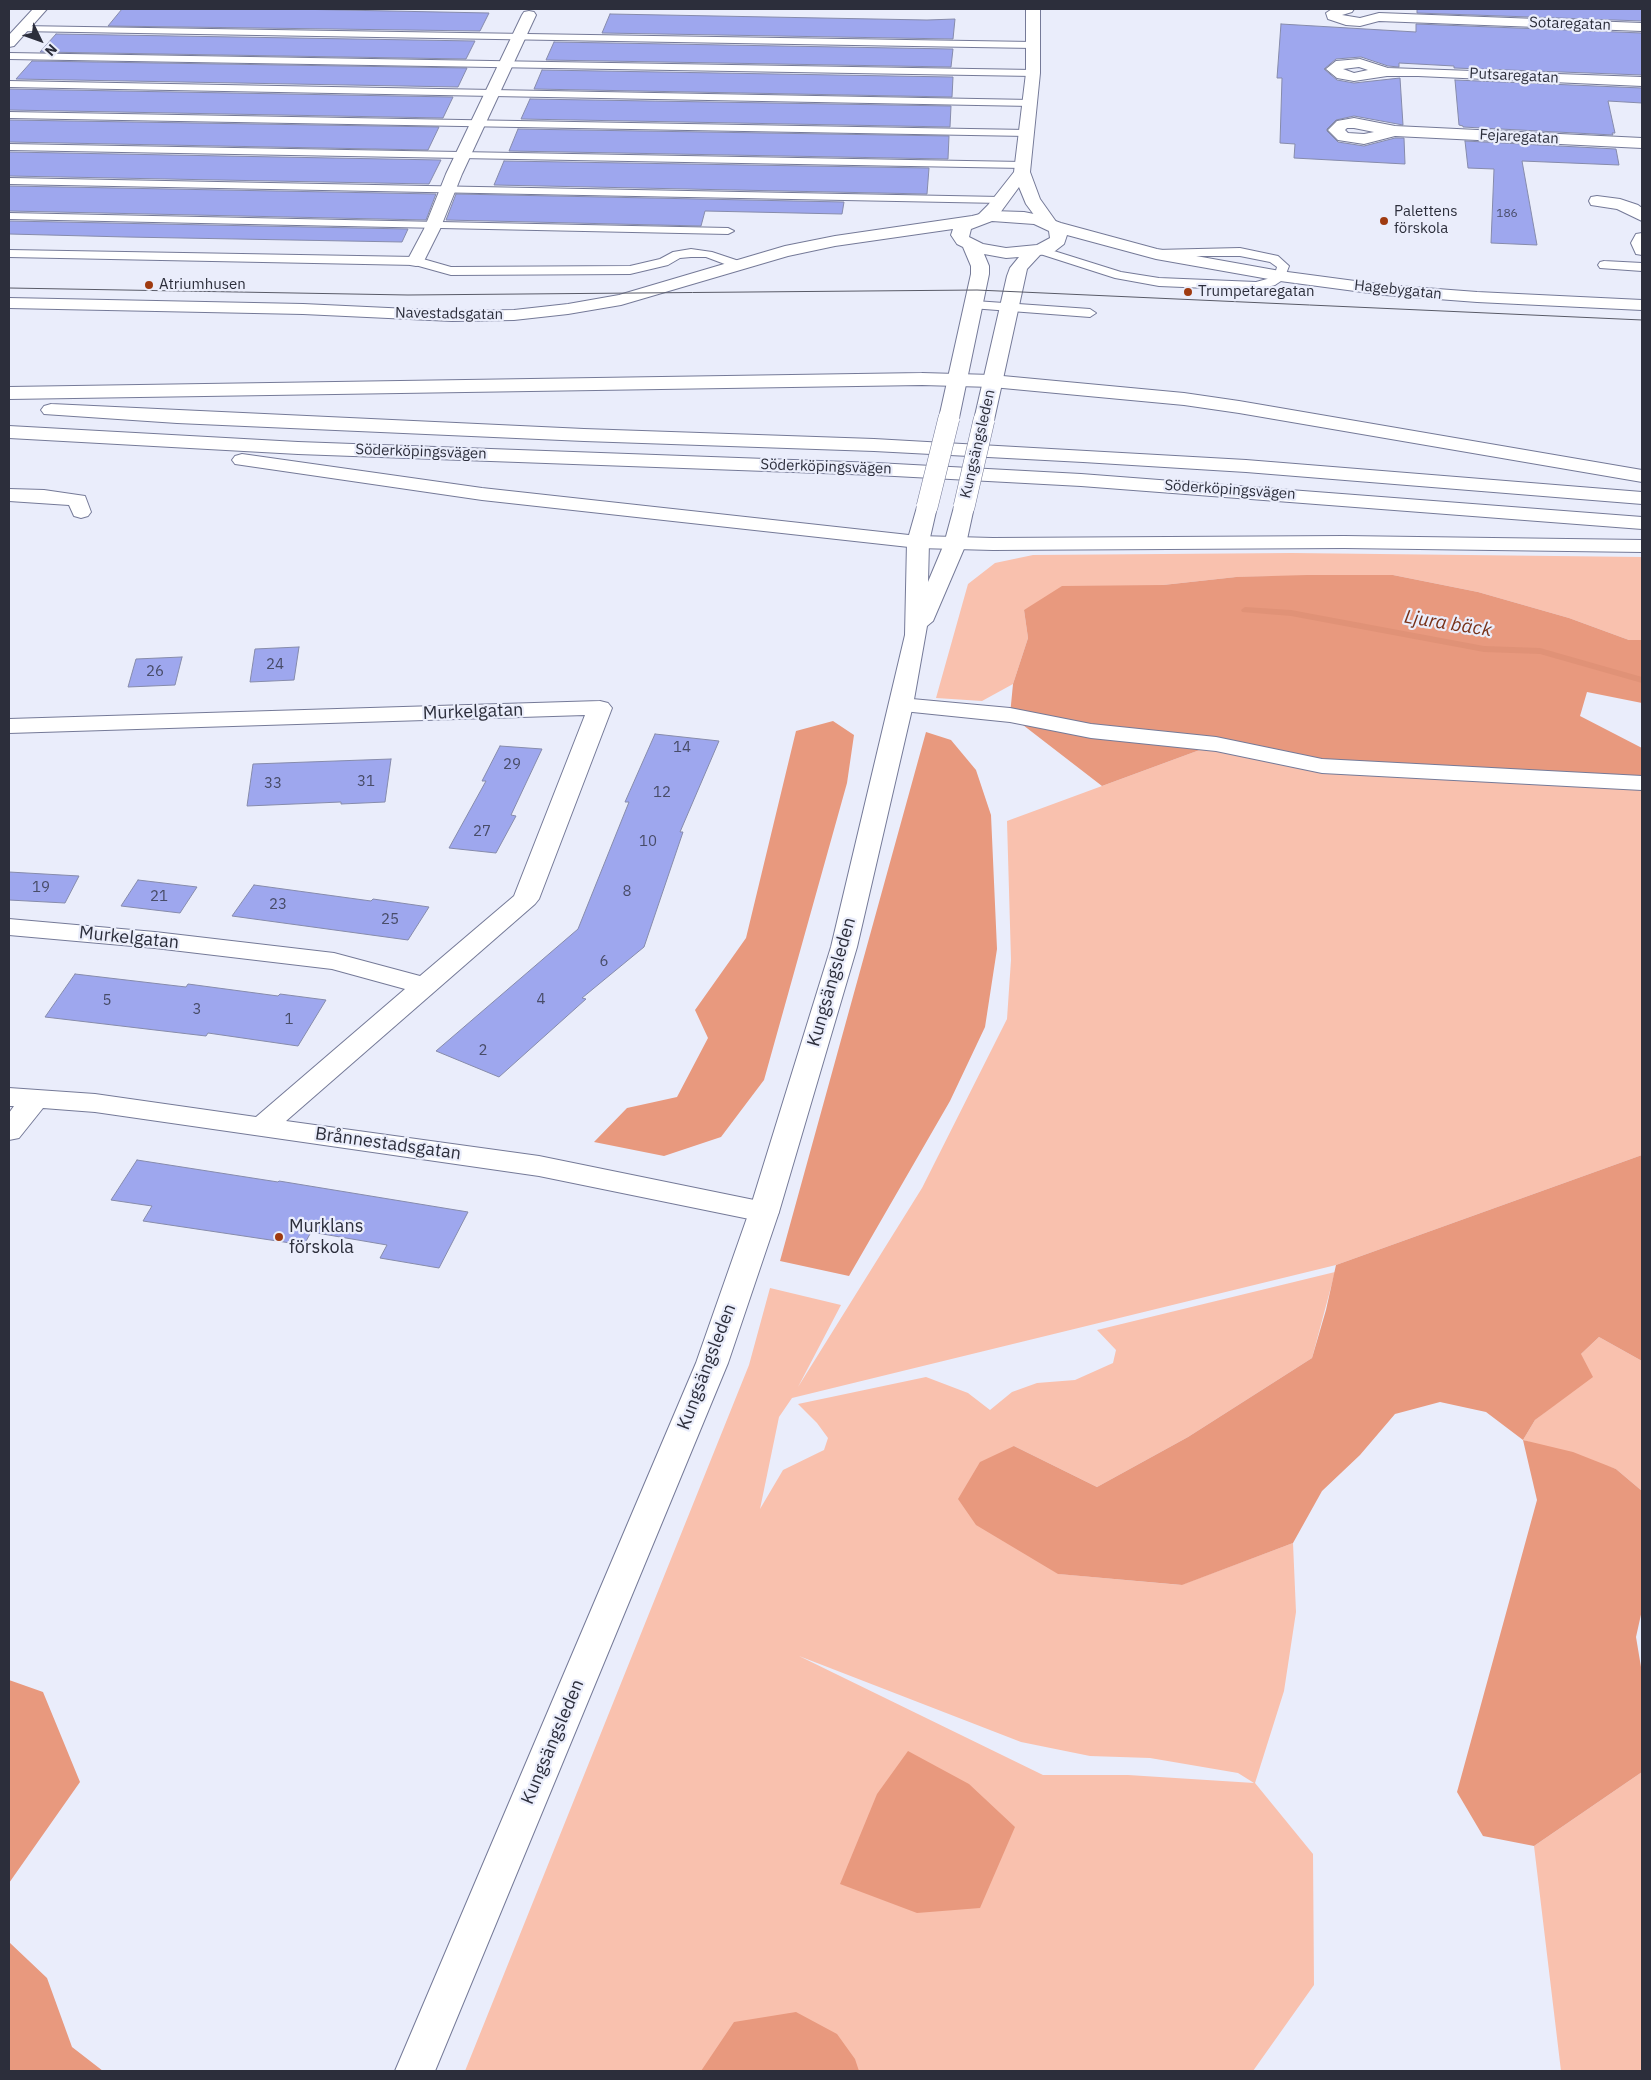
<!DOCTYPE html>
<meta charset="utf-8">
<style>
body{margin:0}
#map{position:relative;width:1651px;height:2080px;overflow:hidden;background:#eaedfb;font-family:"IBM Plex Sans",sans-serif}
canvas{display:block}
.frame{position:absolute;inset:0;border:10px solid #2c2e3b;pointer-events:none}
.north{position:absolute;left:15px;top:15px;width:50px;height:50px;-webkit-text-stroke:4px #eaedfb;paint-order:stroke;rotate:132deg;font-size:14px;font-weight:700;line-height:20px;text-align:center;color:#2c2e3b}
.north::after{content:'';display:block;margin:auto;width:18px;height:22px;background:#2c2e3b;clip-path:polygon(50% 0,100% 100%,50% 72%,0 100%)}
</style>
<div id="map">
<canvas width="1651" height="2080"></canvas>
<div class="frame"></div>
<div class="north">N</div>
</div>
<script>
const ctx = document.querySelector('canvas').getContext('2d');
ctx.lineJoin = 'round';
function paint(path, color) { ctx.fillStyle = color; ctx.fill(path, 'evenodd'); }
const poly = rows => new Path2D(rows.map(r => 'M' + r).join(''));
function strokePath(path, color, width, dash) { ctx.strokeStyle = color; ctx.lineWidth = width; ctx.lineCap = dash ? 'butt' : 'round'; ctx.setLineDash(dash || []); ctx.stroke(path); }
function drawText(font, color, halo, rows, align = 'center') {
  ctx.font = font + ' "IBM Plex Sans",sans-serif'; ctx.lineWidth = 4.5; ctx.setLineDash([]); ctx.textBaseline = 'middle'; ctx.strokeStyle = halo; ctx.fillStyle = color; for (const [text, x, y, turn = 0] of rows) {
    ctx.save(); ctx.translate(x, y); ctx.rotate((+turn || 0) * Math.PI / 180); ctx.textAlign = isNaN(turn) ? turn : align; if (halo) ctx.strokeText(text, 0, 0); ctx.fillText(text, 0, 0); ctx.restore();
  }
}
paint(poly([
 [1292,553,1642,557,1642,640,1629,640,1569,618,1478,592,1393,575,1236,577,1163,585,1024,610,1028,638,1013,684,982,701,936,698,968,584,995,563,1033,555],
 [1216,744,1642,783,1642,1155,1336,1265,792,1398,779,1417,760,1509,783,1470,824,1450,828,1438,817,1423,798,1404,926,1377,968,1393,990,1410,1012,1392,1037,1383,1075,1380,1113,1363,1116,1350,1097,1330,1335,1272,1312,1358,1188,1437,1097,1487,1014,1446,1021,1550,1059,1574,1181,1585,1293,1543,1296,1612,1284,1691,1255,1783,1313,1854,1314,1985,1253,2071,465,2071,749,1365,770,1288,841,1305,798,1387,922,1188,1007,1019,1011,960,1007,821],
 [799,1656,1021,1742,1090,1756,1150,1758,1238,1773,1254,1783,1128,1775,1043,1775],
 [1599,1337,1642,1361,1642,1491,1616,1469,1523,1440,1535,1420,1563,1398,1581,1354],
 [1642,1772,1642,2071,1561,2071,1534,1846]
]), '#f9c1ae');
paint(poly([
 [1307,575,1393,575,1478,592,1569,618,1629,640,1642,640,1642,703,1587,692,1580,716,1642,748,1642,783,1322,766,1216,744,1102,786,1010,715,1013,684,1028,638,1024,610,1062,586,1163,585,1236,577],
 [833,721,854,735,847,783,764,1080,721,1137,664,1156,594,1142,627,1108,677,1097,708,1038,695,1010,746,938,796,731],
 [926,732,951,740,976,770,991,815,997,949,985,1027,950,1101,849,1276,780,1261],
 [1642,1155,1642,1361,1599,1337,1581,1354,1593,1377,1535,1420,1523,1440,1573,1452,1616,1469,1642,1491,1642,1610,1636,1637,1642,1673,1642,1772,1534,1846,1483,1836,1457,1792,1537,1500,1523,1440,1486,1412,1440,1402,1395,1414,1360,1455,1322,1491,1293,1543,1182,1585,1058,1574,976,1525,958,1499,980,1462,1014,1446,1097,1487,1188,1437,1312,1358,1326,1310,1336,1265],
 [9,1680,43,1692,80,1782,9,1883],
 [908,1751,969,1784,1015,1827,980,1908,917,1913,840,1884,877,1794],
 [9,1942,47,1978,72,2047,103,2071,9,2071],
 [796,2012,837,2034,855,2059,859,2071,701,2071,734,2022]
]), '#e8997e');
paint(poly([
 [1245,607,1291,610,1484,646,1540,648,1642,677,1642,683,1540,654,1484,652,1291,616,1242,612,1241,610,1245,607]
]), '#e09277');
const building = poly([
 [122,9,291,9,489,13,480,31,108,26,122,9],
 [1417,9,1642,9,1642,21,1417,13,1417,9],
 [610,14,927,20,955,19,953,39,602,33,610,14],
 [1281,24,1416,32,1416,24,1642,33,1642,75,1454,68,1454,66,1399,63,1399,67,1388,66,1361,57,1336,59,1324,69,1337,80,1354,83,1400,78,1403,125,1354,116,1336,120,1327,129,1327,131,1338,142,1364,146,1395,138,1404,138,1405,164,1294,158,1295,144,1280,143,1282,78,1277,78,1281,24],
 [56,34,475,41,466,59,40,52,56,34],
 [554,42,953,49,951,67,546,60,554,42],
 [32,61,467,68,458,87,16,79,32,61],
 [542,70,953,77,952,97,534,89,542,70],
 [1455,80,1642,88,1642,103,1608,101,1615,133,1612,133,1613,135,1463,127,1463,126,1459,125,1455,80],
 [9,89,453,97,443,118,9,110,9,89],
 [530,99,951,106,950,127,521,119,530,99],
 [9,120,439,127,428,150,9,142,9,120],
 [518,129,949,136,948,159,509,151,518,129],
 [1465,141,1616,149,1619,165,1522,161,1537,245,1491,243,1494,169,1468,168,1465,141],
 [9,152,441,160,429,184,9,176,9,152],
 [504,161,929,168,927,194,494,185,504,161],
 [9,186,436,194,426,220,9,211,9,186],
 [456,194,844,202,842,214,705,211,701,226,446,220,456,194],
 [9,221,408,229,402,242,126,237,9,234,9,221],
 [299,647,294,680,250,682,255,649,299,647],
 [182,657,175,685,128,687,136,659,182,657],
 [655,734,719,741,680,832,683,832,644,947,582,998,586,999,499,1077,436,1051,578,929,629,802,625,802,655,734],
 [500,746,542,749,511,815,516,816,496,853,449,848,486,781,482,781,500,746],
 [391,759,385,802,341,804,341,802,247,806,253,764,391,759],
 [9,872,79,876,65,903,9,900,9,872],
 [138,880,197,887,180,913,121,906,138,880],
 [254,885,371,901,373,899,429,907,408,940,232,916,254,885],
 [75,974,186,987,188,984,278,996,280,994,326,1000,298,1046,208,1033,206,1036,45,1017,75,974],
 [137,1160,278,1182,279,1181,468,1212,439,1268,380,1258,387,1245,311,1232,304,1245,143,1221,152,1206,111,1200,137,1160]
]);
paint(building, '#9ea7ee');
strokePath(building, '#868bab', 1);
const lane = poly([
 [21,26,1033,42,1038,45,1033,48,18,31,16,29,21,26],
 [9,53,1033,70,1038,73,1033,76,9,59,9,53],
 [9,81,1031,100,1036,103,1031,106,9,87,9,81],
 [9,112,1027,130,1032,133,1027,136,9,118,9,112],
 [9,144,1023,162,1028,165,1023,168,9,150,9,144],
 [9,178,1001,197,1007,200,1001,203,9,184,9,178],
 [9,213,728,228,734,231,728,234,9,219,9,213],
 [1038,246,1121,272,1159,278,1256,282,1267,279,1275,274,1277,267,1270,262,1240,256,1152,256,1150,254,1152,252,1156,250,1240,248,1278,256,1289,266,1284,279,1275,285,1256,290,1159,286,1115,278,1034,252,1032,250,1038,246],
 [691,249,712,252,742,262,744,265,738,269,706,257,691,257,680,258,668,265,630,274,451,275,415,265,9,257,9,250,416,257,451,267,630,266,660,259,673,252,691,249],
 [1604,261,1642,263,1642,271,1600,268,1598,265,1600,262,1604,261],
 [975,301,1090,309,1096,313,1090,317,971,308,969,305,975,301]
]);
const street = poly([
 [33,9,47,9,14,46,9,47,9,35,33,9],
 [1026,9,1040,9,1040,73,1030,172,1040,199,1057,223,1055,227,1049,228,1043,227,1026,204,1019,187,1000,213,989,222,977,222,975,218,988,205,1014,172,1026,73,1026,9],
 [1332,9,1354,9,1352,12,1342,15,1360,18,1379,13,1642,23,1642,31,1379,21,1360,26,1346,25,1328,19,1326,13,1332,9],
 [529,11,534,12,536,15,462,174,440,229,422,265,416,266,410,265,407,261,424,229,446,174,522,15,524,12,529,11],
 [1360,59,1388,68,1642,77,1642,86,1418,76,1387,76,1354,81,1337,78,1326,69,1336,61,1360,59],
 [1359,67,1368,70,1354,73,1343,69,1359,67],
 [1354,118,1395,126,1642,138,1642,148,1395,136,1364,144,1338,140,1328,130,1337,121,1354,118],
 [1347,128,1354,128,1374,132,1364,134,1348,133,1345,130,1347,128],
 [1597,196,1620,199,1638,205,1642,208,1642,221,1617,209,1591,205,1589,201,1591,197,1597,196],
 [1642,233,1642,255,1636,254,1631,243,1636,234,1642,233],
 [9,489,44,490,85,496,91,512,88,516,81,518,74,516,69,505,9,501,9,489],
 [901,698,1010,708,1091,724,1216,737,1322,759,1642,776,1642,790,1322,773,1216,751,1091,738,1010,722,893,710,889,705,893,700,901,698],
 [600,701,608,703,612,708,539,899,535,904,286,1121,539,1156,764,1202,775,1205,779,1212,775,1219,764,1222,539,1176,95,1112,43,1108,19,1138,9,1140,9,1113,14,1106,9,1106,9,1088,95,1094,256,1117,405,989,332,969,155,948,9,935,9,919,155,932,334,953,420,976,514,896,585,715,9,733,9,719,600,701]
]);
const secondary = poly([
 [992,211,1024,212,1039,215,1061,223,1157,249,1280,271,1385,285,1477,292,1642,300,1642,310,1477,302,1385,295,1280,281,1156,259,1067,235,1064,244,1055,251,1040,255,1027,269,994,420,991,424,984,426,977,424,974,420,1007,276,1010,268,1019,257,1006,258,984,254,989,266,989,274,959,418,956,422,949,424,942,422,939,418,971,274,971,266,963,247,957,244,951,235,953,229,835,246,788,256,621,305,568,314,514,320,452,321,303,314,9,308,9,298,303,304,452,311,514,310,568,304,619,295,785,246,835,236,972,216,992,211],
 [992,221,1034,224,1049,231,1050,238,1037,245,1006,248,983,244,969,237,971,229,992,221],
 [927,501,934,503,937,507,929,542,928,582,944,544,954,507,957,503,964,501,971,503,974,507,966,544,933,621,927,626,913,705,857,947,779,1212,728,1363,435,2071,395,2071,696,1363,749,1212,831,947,905,635,907,542,917,507,920,503,927,501]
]);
const highway = poly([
 [922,373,992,375,1184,393,1239,401,1642,470,1642,482,1239,413,1184,405,992,387,922,385,9,399,9,387,922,373],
 [51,404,584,429,874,439,1246,460,1642,492,1642,504,1246,472,1083,462,874,451,584,441,177,423,44,414,41,410,44,406,51,404],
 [9,426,298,442,876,463,1081,474,1642,517,1642,529,1081,486,876,475,298,454,9,438,9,426],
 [242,454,482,488,918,536,993,538,1344,536,1642,540,1642,552,1344,548,993,550,918,548,482,500,235,464,232,460,235,456,242,454]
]);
strokePath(lane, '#757a98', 2);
strokePath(street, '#757a98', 2);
strokePath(secondary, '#757a98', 2);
strokePath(highway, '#757a98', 2);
paint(lane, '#fff');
paint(street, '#fff');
paint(secondary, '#fff');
paint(highway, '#fff');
strokePath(poly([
 [9,288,408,295,977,290,1642,320]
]), '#585a67', 1);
const secondaryBridge = poly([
 [927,507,949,418],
 [964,507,984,420]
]);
strokePath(secondaryBridge, '#757a98', 22, []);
strokePath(secondaryBridge, '#fff', 21);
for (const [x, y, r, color] of [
 [1384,221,5,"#9f3a10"],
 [149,285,5,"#9f3a10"],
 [1188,292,5,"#9f3a10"],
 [279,1237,5,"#9f3a10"]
]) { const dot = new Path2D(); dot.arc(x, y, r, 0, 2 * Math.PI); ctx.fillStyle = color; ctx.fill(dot); strokePath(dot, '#eaedfb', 2); }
drawText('12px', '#484c68', null, [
 ["186",1507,214]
]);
drawText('15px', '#2c2e3b', '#eaedfb', [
 ["Sotaregatan",1570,24,2],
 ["Putsaregatan",1514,76,3],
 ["Fejaregatan",1519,137,3],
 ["Hagebygatan",1398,290,6],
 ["Navestadsgatan",449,314,1],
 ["Kungsängsleden",978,444,-77],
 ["Söderköpingsvägen",421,452,2],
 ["Söderköpingsvägen",826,467,2],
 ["Söderköpingsvägen",1230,490,4]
]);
drawText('15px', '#2c2e3b', '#eaedfb', [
 ["Palettens",1394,212],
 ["förskola",1394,229],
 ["Atriumhusen",159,285],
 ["Trumpetaregatan",1198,292]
], 'left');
drawText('15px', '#484c68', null, [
 ["24",275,665],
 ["26",155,672],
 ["14",682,748],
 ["29",512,765],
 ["31",366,782],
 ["33",273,784],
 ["12",662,793],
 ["27",482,832],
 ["10",648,842],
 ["19",41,888],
 ["8",627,892],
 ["21",159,897],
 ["23",278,905],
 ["25",390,920],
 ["6",604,962],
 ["4",541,1000],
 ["5",107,1001],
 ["3",197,1010],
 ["1",289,1020],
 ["2",483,1051]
]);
drawText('18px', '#2c2e3b', '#eaedfb', [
 ["Murkelgatan",473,712,-2],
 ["Murkelgatan",129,938,6],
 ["Kungsängsleden",832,982,-74],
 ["Brånnestadsgatan",388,1144,8],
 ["Kungsängsleden",707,1367,-69],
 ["Kungsängsleden",553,1742,-67]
]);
drawText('18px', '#2c2e3b', '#eaedfb', [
 ["Murklans",289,1227],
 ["förskola",289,1248]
], 'left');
drawText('italic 19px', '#783118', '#eaedfb', [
 ["Ljura bäck",1448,624,9]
]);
</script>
